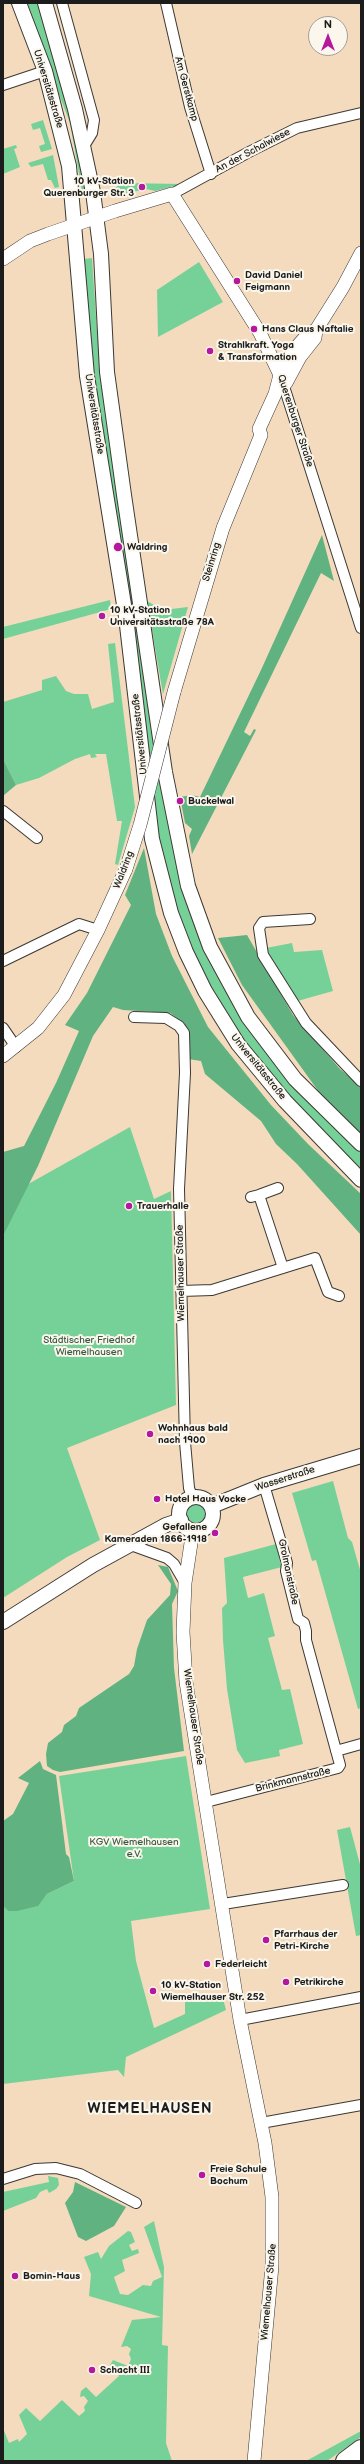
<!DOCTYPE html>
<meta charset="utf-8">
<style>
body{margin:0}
#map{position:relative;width:364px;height:2464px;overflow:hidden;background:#f4dbbd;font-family:"Balsamiq Sans",sans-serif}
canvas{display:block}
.frame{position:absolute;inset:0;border:4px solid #1c1c1c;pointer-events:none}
.north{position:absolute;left:308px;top:16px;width:40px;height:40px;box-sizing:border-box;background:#fbf7ec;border:1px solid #a29f99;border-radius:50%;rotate:0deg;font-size:11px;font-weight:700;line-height:16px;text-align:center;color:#1c1c1c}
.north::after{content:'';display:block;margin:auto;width:14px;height:18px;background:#b5179e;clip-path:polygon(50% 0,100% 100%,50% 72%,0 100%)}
</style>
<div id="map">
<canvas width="364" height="2464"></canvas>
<div class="frame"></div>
<div class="north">N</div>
</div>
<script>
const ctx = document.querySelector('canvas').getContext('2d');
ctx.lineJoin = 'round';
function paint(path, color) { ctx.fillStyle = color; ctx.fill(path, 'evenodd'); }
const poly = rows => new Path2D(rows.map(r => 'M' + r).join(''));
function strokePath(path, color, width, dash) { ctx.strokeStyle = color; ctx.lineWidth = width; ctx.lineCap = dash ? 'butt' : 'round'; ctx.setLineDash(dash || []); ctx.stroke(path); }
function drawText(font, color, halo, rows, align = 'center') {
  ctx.font = font + ' "Balsamiq Sans",sans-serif'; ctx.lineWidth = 4; ctx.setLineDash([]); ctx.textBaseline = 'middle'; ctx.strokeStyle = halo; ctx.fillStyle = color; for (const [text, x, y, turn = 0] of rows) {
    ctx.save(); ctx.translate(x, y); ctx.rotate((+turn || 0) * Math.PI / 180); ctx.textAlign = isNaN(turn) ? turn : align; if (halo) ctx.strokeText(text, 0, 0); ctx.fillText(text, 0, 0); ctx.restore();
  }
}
paint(poly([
 [24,3,37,3,39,6,74,127,87,190,82,191,70,123],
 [43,120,52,149,41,152,39,146,45,144,40,128,33,130,31,124],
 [16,145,17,148,14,149,20,167,3,174,3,149],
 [53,155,59,187,55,188,51,180,48,180,43,164,31,167,28,163],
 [121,183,182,184,155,191,146,189,115,196,115,188],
 [92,258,97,331,164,795,182,886,211,961,361,1152,361,1170,320,1130,253,1056,212,994,178,917,159,844,96,399,84,259],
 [199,262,223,302,158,337,157,290],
 [110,600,111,609,3,639,3,627],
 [147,601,163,610,188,607,163,694],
 [115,643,135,807,118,865,115,864,122,821,117,821,106,754,95,754,97,757,91,758,90,754,75,759,39,778,16,785,3,759,3,702,42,690,42,680,56,676,66,691,74,694,88,694,92,709,114,702,108,644],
 [292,943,294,952,322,950,333,991,294,1002,272,966,266,948],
 [130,1127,154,1199,171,1191,176,1405,67,1448,100,1540,67,1557,3,1598,3,1215,14,1192],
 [333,1481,348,1538,352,1542,361,1573,361,1708,358,1709,316,1560,312,1561,292,1493],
 '186 1513a10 10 0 1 1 20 0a10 10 0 1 1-20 0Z',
 [276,1544,282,1567,243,1577,248,1598,264,1593,275,1636,268,1638,282,1690,290,1689,303,1744,279,1750,280,1756,245,1763,237,1750,227,1689,223,1640,222,1608,227,1603,224,1558],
 [186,1756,210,1909,131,1921,136,1961,154,2028,185,2014,185,2000,222,1995,226,2010,126,2057,124,2077,118,2070,3,2084,3,1906,8,1911,37,1906,47,1894,74,1881,59,1776],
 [350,1827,361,1868,361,1935,356,1936,337,1830],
 [48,2176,58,2178,59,2185,56,2189,49,2193,47,2189,40,2192,36,2198,3,2211,3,2192,49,2182],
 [154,2221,164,2267,162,2345,168,2346,166,2443,172,2461,3,2461,3,2428,9,2443,18,2439,19,2442,27,2434,19,2415,26,2408,40,2421,62,2400,79,2416,85,2411,84,2407,88,2401,84,2396,80,2397,81,2391,86,2387,96,2397,119,2376,110,2365,113,2360,128,2366,131,2359,129,2354,131,2349,127,2346,121,2347,132,2320,161,2317,89,2296,91,2274,84,2257,98,2252,101,2259,109,2246,128,2231,131,2232,135,2242,129,2245,132,2251,138,2249,139,2253,122,2260,125,2271,114,2277,120,2294,128,2295,143,2285,151,2286,153,2281,162,2277,144,2227],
 [361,2431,361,2437,327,2461,306,2461]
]), '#76d198');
paint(poly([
 [322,535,334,581,321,573,244,732,250,736,254,729,256,730,192,854,189,836,192,829,185,823,180,797,192,795,200,797,261,670],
 [3,759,16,785,3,796],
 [144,848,156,914,172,956,208,1027,271,1105,308,1144,361,1194,361,1235,297,1164,276,1144,261,1121,205,1074,201,1061,188,1059,188,1032,184,1023,170,1013,123,1010,113,1007,93,1036,38,1166,3,1236,3,1152,24,1146,56,1083,79,1031,65,1025,87,993,131,905,125,895],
 [247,935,293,1015,340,1069,361,1087,361,1135,324,1099,242,985,218,938],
 [158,1565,168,1567,178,1591,172,1604,174,1668,184,1751,60,1772,53,1770,47,1766,46,1754,48,1743,62,1732,64,1725,76,1716,79,1708,129,1674,134,1666,137,1649,147,1620,170,1595,171,1584],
 [40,1761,43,1769,56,1775,66,1854,69,1857,74,1881,47,1894,38,1906,17,1911,8,1911,3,1906,3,1821,13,1814,29,1783,18,1778],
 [75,2182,126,2207,114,2226,86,2241,78,2237,65,2203,73,2192]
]), '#60b380');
const minor = poly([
 [62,3,94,120,92,133,84,146],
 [166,3,190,107,211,174],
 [3,85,45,71],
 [172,194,249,152,297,128,361,113],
 [281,377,361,628],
 [3,811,37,838],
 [310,919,263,922,259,928,263,955,306,1023,361,1081],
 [3,961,79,924,98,930],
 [134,1017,166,1018,179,1026,184,1033,185,1073,179,1189,185,1442,189,1488,192,1497],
 [3,1028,16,1047],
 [259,1195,278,1188],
 [251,1197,259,1195,283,1268],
 [181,1291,212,1290,315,1258,328,1292,339,1296],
 [131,1545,167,1558,174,1564,185,1583],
 [336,1751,361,1744],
 [206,1802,338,1768,340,1765,306,1640,306,1631,304,1623,298,1619,286,1571,287,1563,264,1485],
 [223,1904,343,1885],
 [240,2020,361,1997],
 [261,2123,361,2105],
 [3,2179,35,2169,56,2168,80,2174,136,2203]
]);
const tertiary = poly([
 [3,259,30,241,48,234,115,211,172,194,260,333,280,375],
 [286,383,300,357,315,338,316,330,343,287,361,253],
 [174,692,223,528,261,435,259,429,275,394,280,375,293,351,309,333,316,330],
 [3,1056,38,1028,64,995,98,930,126,869],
 [193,1530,185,1583,183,1632,186,1682,240,2020,265,2143,272,2197,272,2266,254,2461]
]);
const secondary = poly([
 [19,3,45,71,69,166,87,376,126,617,152,839,171,913,186,952,205,991,238,1044,285,1101,361,1180],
 [45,3,75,109,93,192,101,254,107,372,124,495,165,772,188,886,210,947,248,1017,295,1079,361,1144],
 '179 1514a17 17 0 1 1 34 0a17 17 0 1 1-34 0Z',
 [212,1506,264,1485,361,1456],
 [3,1622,93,1565,166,1525,181,1520]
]);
const motorway = poly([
 [345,2461,361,2449]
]);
strokePath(minor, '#3c3934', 12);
strokePath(tertiary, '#3c3934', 14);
strokePath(secondary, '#3c3934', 16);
strokePath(motorway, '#3c3934', 20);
strokePath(minor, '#fff', 10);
strokePath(tertiary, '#fff', 13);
strokePath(secondary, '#fff', 14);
strokePath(motorway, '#fff', 18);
const tertiaryBridge = poly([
 [126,869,140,825,174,692]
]);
strokePath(tertiaryBridge, '#3c3934', 14, []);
strokePath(tertiaryBridge, '#fff', 13);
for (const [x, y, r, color] of [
 [142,187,4,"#b5179e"],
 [237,281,4,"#b5179e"],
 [254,329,4,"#b5179e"],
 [210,351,4,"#b5179e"],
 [118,547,5,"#b5179e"],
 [102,616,4,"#b5179e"],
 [180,801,4,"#b5179e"],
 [129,1206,4,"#b5179e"],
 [150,1434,4,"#b5179e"],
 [157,1499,4,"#b5179e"],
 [215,1533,4,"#b5179e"],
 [266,1940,4,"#b5179e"],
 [207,1964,4,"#b5179e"],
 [286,1982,4,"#b5179e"],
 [153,1991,4,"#b5179e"],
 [202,2175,4,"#b5179e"],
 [15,2276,4,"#b5179e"],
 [92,2370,4,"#b5179e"]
]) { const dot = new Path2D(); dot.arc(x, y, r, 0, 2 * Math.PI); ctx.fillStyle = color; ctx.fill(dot); strokePath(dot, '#fbf7ec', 1.5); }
drawText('10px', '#1c1c1c', '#fbf7ec', [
 ["Universitätsstraße",48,89,73],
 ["Am Gerstkamp",186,89,75],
 ["An der Schalwiese",253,151,-28],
 ["Universitätsstraße",94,414,81],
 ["Querenburger Straße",295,421,72],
 ["Steinring",212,562,-73],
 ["Universitätsstraße",140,734,-96],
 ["Waldring",124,870,-69],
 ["Universitätsstraße",258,1067,51],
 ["Wiemelhauser Straße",181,1273,-91],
 ["Wasserstraße",285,1479,-18],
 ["Grolmanstraße",288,1572,78],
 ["Wiemelhauser Straße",193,1717,82],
 ["Brinkmannstraße",293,1780,-14],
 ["Wiemelhauser Straße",269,2292,-85]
]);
drawText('bold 10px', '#1c1c1c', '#fbf7ec', [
 ["10 kV-Station",134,181,"right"],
 ["Querenburger Str. 3",134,193,"right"],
 ["David Daniel",245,275],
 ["Feigmann",245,287],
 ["Hans Claus Naftalie",262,329],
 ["Strahlkraft. Yoga",218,345],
 ["& Transformation",218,357],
 ["Waldring",127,547],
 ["10 kV-Station",110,610],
 ["Universitätsstraße 78A",110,622],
 ["Buckelwal",188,801],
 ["Trauerhalle",137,1206],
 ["Wohnhaus bald",158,1428],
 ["nach 1900",158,1440],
 ["Hotel Haus Vocke",165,1499],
 ["Gefallene",207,1527,"right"],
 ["Kameraden 1866-1918",207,1539,"right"],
 ["Pfarrhaus der",274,1934],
 ["Petri-Kirche",274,1946],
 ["Federleicht",215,1964],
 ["Petrikirche",294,1982],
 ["10 kV-Station",161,1985],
 ["Wiemelhauser Str. 252",161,1997],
 ["Freie Schule",210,2169],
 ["Bochum",210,2181],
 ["Bomin-Haus",23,2276],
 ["Schacht III",100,2370]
], 'left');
drawText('10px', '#3c5b47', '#fbf7ec', [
 ["Städtischer Friedhof",89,1340],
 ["Wiemelhausen",89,1352],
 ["KGV Wiemelhausen",134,1842],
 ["e.V.",134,1854]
]);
ctx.letterSpacing = '1px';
drawText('bold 14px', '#1c1c1c', '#fbf7ec', [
 ["WIEMELHAUSEN",150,2109]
]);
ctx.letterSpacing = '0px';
</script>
